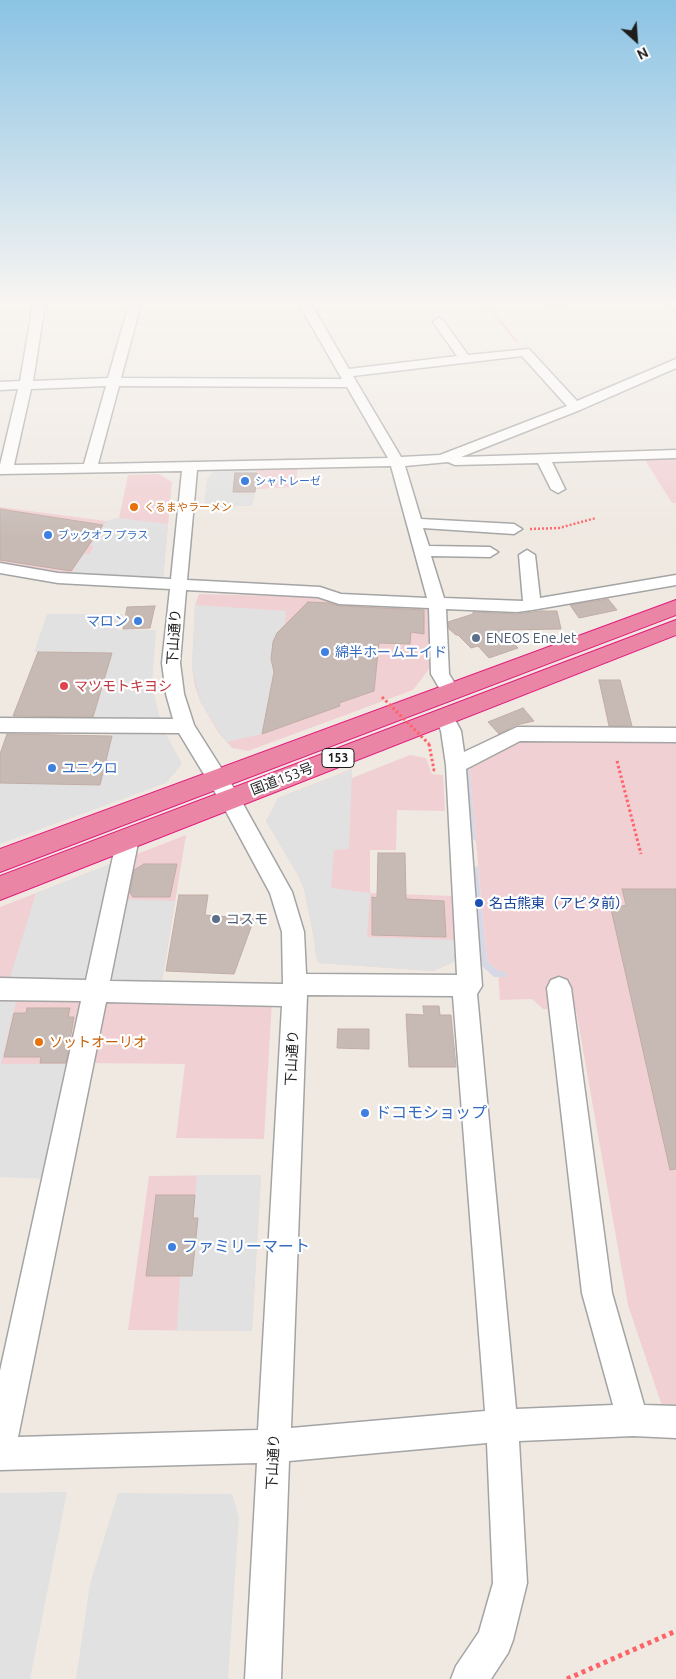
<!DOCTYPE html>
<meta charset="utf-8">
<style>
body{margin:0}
#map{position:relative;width:676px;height:1679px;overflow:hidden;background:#efe9e2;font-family:Ubuntu,sans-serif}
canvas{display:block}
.north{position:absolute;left:611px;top:15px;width:50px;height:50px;-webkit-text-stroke:4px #fff;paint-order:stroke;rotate:154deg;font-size:14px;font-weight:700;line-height:20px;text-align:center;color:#1d1d1d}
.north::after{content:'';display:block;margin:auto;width:18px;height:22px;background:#1d1d1d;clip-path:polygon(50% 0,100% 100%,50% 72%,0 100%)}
</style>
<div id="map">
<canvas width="676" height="1679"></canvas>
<div class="north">N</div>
</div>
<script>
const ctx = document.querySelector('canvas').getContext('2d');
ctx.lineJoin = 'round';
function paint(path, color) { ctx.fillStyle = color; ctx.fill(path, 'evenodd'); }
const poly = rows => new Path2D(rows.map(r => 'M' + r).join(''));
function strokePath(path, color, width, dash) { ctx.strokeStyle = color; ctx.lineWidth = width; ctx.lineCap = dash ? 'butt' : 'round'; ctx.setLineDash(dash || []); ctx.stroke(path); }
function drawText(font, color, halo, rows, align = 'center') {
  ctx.font = font + ' Ubuntu,"Noto Sans JP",sans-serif'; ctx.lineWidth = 4.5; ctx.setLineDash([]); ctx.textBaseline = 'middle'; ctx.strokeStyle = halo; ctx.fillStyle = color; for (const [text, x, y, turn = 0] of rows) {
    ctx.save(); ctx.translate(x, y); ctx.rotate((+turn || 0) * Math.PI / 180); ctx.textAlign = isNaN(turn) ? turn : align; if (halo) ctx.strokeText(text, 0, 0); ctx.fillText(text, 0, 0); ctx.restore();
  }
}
paint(poly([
 [676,455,676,503,672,503,643,457],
 [298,466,295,487,256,489,252,505,204,509,207,479,215,470],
 [159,474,172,482,163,579,82,575,0,563,0,507,106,521,119,518,128,475],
 [199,594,310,597,431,606,433,664,413,690,248,751,232,748,219,733,201,703,195,686,192,668,195,605],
 [522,738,676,739,676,1407,662,1406,628,1305,576,1010,543,1009,532,999,500,1000,498,971,487,961,469,764],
 [410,755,426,758,432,774,443,775,445,811,397,810,396,850,370,850,370,893,453,896,456,961,433,971,319,963,304,889,298,875,266,821,278,798,352,769,352,778],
 [186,835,161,988,0,984,0,907],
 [0,994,272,1000,264,1139,176,1138,185,1064,87,1063,0,1177],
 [261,1175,252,1331,128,1330,149,1176]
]), '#f1d0d3');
paint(poly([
 [258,467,257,473,235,474,233,492,255,492,252,505,204,509,207,479,215,470],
 [119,518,168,524,163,579,71,574,84,553,89,554,94,546,88,545,106,521],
 [195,605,286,611,285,625,277,633,273,642,271,659,274,672,262,734,226,742,201,703,192,668],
 [47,614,122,614,118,630,156,630,152,685,161,723,91,723,112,653,34,652],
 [113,732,165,732,182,764,166,783,0,844,0,783,100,785],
 [352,769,349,849,334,850,331,888,370,893,367,937,455,940,456,961,433,971,319,963,316,958,313,933,304,889,298,875,266,821,278,798],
 [130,856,121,899,175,901,161,988,8,984,36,893],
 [0,994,18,994,1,1064,73,1064,47,1179,0,1177],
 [197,1175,261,1175,252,1331,177,1330,180,1276,192,1276,198,1219,193,1218],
 [67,1492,30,1679,0,1679,0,1493],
 [118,1493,232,1494,239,1517,228,1679,76,1679,90,1584]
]), '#e1e1e1');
paint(poly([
 [469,764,476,841,470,837,465,767],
 [478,866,487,961,498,971,506,972,507,977,494,977,481,965,472,869]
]), '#d6d8e5');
const building = poly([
 [235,473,257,473,255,492,233,492,235,473],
 [0,509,103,525,71,571,0,560,0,509],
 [608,599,617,610,579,618,570,605,608,599],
 [308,602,329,603,339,606,424,610,424,634,411,632,410,644,379,643,374,691,339,703,340,706,262,734,274,672,271,659,273,642,277,633,308,602],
 [155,606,150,628,123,629,127,607,155,606],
 [541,611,557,611,561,629,500,630,518,648,489,658,478,646,471,648,458,635,456,635,449,629,448,622,473,614,473,612,517,614,541,611],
 [38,652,112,653,93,717,13,716,38,652],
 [599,680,620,680,632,726,609,726,599,680],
 [523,708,534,721,516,725,499,734,488,722,523,708],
 [7,734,112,736,100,785,0,783,0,754,7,734],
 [378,853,405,853,406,899,444,901,446,937,372,935,372,897,377,898,378,853],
 [144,864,177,864,170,897,133,897,130,893,134,870,144,864],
 [622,889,676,889,676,1169,670,1170,611,909,626,905,622,889],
 [179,895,208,895,205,915,254,919,234,974,166,971,179,895],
 [423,1006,439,1006,440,1015,451,1015,456,1067,409,1067,406,1014,424,1015,423,1006],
 [27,1008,70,1008,68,1017,74,1017,66,1063,40,1063,41,1057,4,1057,14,1013,26,1013,27,1008],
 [338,1029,369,1029,369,1049,337,1048,338,1029],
 [156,1195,195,1195,193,1218,198,1218,192,1276,146,1276,156,1195]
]);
paint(building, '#c7bab5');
strokePath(building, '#c1ada4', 1);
const minor = poly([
 [33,304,45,304,33,381,108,378,129,304,141,304,121,378,342,379,299,304,311,304,349,369,457,356,433,322,439,318,443,320,468,355,529,349,577,401,676,359,676,368,580,410,461,457,676,450,676,458,552,462,565,489,558,493,551,489,538,463,455,465,448,462,405,466,421,519,514,524,522,529,514,534,423,528,429,546,490,547,498,552,490,557,431,556,444,598,523,601,519,555,527,550,535,555,540,598,676,575,676,585,532,610,517,612,446,609,449,674,460,692,458,696,451,698,444,696,431,674,429,608,339,604,318,597,186,590,180,663,184,694,194,725,237,793,292,892,304,932,306,974,457,975,446,765,441,731,435,717,437,712,444,710,451,712,461,731,464,752,517,727,676,728,676,742,520,741,466,769,482,986,477,994,516,1409,613,1405,582,1293,547,988,551,980,559,977,567,980,571,988,612,1293,644,1405,676,1406,676,1438,633,1436,519,1441,527,1583,513,1640,508,1653,491,1679,451,1679,456,1666,479,1632,493,1583,487,1443,289,1461,281,1679,245,1679,257,1463,0,1470,0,1371,81,1001,0,1000,0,978,86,980,117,838,120,832,128,830,136,832,139,838,110,981,283,984,282,932,270,893,222,804,179,733,0,732,0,718,173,719,166,694,162,663,170,589,58,583,0,573,0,563,58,573,171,579,182,471,0,474,0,465,18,389,0,390,0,382,20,381,33,304],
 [522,356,567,406,440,455,401,457,353,376,522,356],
 [106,386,84,464,14,465,31,389,106,386],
 [119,386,347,387,388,458,98,464,119,386],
 [391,466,427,598,341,594,320,587,187,580,197,470,391,466],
 [307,995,453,996,485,1411,291,1428,307,995],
 [106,1002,282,1006,258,1430,18,1437,106,1002]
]);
const highway = poly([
 [676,600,676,615,0,872,0,849,676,600],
 [676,620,676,635,0,900,0,876,676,620]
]);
strokePath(minor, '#a4a4a4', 3);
strokePath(highway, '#e21a7a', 2);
strokePath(poly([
 [486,304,517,342],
 [545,304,548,307,572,304],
 [666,304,676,313]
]), '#ff6368', 2, [1, 1]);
strokePath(poly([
 [530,529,559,528,596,518]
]), '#ff6368', 2.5, [2, 2]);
strokePath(poly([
 [429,744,434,770,437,770],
 [617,761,641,854]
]), '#ff6368', 3, [2.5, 2.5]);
strokePath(poly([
 [567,1679,676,1631]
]), '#ff6368', 5, [4, 4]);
paint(minor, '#fff');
paint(highway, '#eb85a6');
strokePath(poly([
 [382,697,429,744]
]), '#ff6368', 3, [2.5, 2.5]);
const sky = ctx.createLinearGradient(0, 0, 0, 539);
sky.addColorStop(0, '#8bc3e4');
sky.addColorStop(0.56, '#f8f5f2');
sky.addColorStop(1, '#f8f5f200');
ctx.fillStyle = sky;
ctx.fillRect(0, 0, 676, 539);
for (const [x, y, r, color] of [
 [245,481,5,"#3f7fe0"],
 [134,507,5,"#e8710a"],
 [48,535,5,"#3f7fe0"],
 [138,621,5,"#3f7fe0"],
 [476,638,5,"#5c6f8a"],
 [325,652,5,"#3f7fe0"],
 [64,686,5,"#e0444e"],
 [52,768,5,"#3f7fe0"],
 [479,903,5,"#1a4fb4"],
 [216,919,5,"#5c6f8a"],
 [39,1042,5,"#e8710a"],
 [365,1113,5,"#3f7fe0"],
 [172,1247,5,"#3f7fe0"]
]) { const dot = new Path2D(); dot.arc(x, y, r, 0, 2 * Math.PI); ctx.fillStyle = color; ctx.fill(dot); strokePath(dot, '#fff', 2); }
drawText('11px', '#366cbe', '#fff', [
 ["シャトレーゼ",255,481],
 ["ブックオフ プラス",58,535]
], 'left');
drawText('11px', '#c56008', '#fff', [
 ["くるまやラーメン",144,507]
], 'left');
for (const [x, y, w] of [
 [338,758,32]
]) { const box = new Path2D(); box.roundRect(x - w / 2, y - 9.5, w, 19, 4); ctx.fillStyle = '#fff'; ctx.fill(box); strokePath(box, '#1d1d1d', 1); }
drawText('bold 12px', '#1d1d1d', null, [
 ["153",338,758]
]);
drawText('14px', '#366cbe', '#fff', [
 ["マロン",128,621,"right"],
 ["綿半ホームエイド",335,652],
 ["ユニクロ",62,768]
], 'left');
drawText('14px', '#1d1d1d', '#fff', [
 ["下山通り",174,637,-86],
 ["国道153号",282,779,-21],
 ["下山通り",292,1058,-87],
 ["下山通り",273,1462,-87]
]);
drawText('14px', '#4e5e75', '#fff', [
 ["ENEOS EneJet",486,638],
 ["コスモ",226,919]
], 'left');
drawText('14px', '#be3a42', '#fff', [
 ["マツモトキヨシ",74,686]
], 'left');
drawText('14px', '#164399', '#fff', [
 ["名古熊東（アピタ前）",489,903]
], 'left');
drawText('14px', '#c56008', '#fff', [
 ["ソットオーリオ",49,1042]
], 'left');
drawText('16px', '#366cbe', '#fff', [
 ["ドコモショップ",375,1113],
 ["ファミリーマート",182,1247]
], 'left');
</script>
